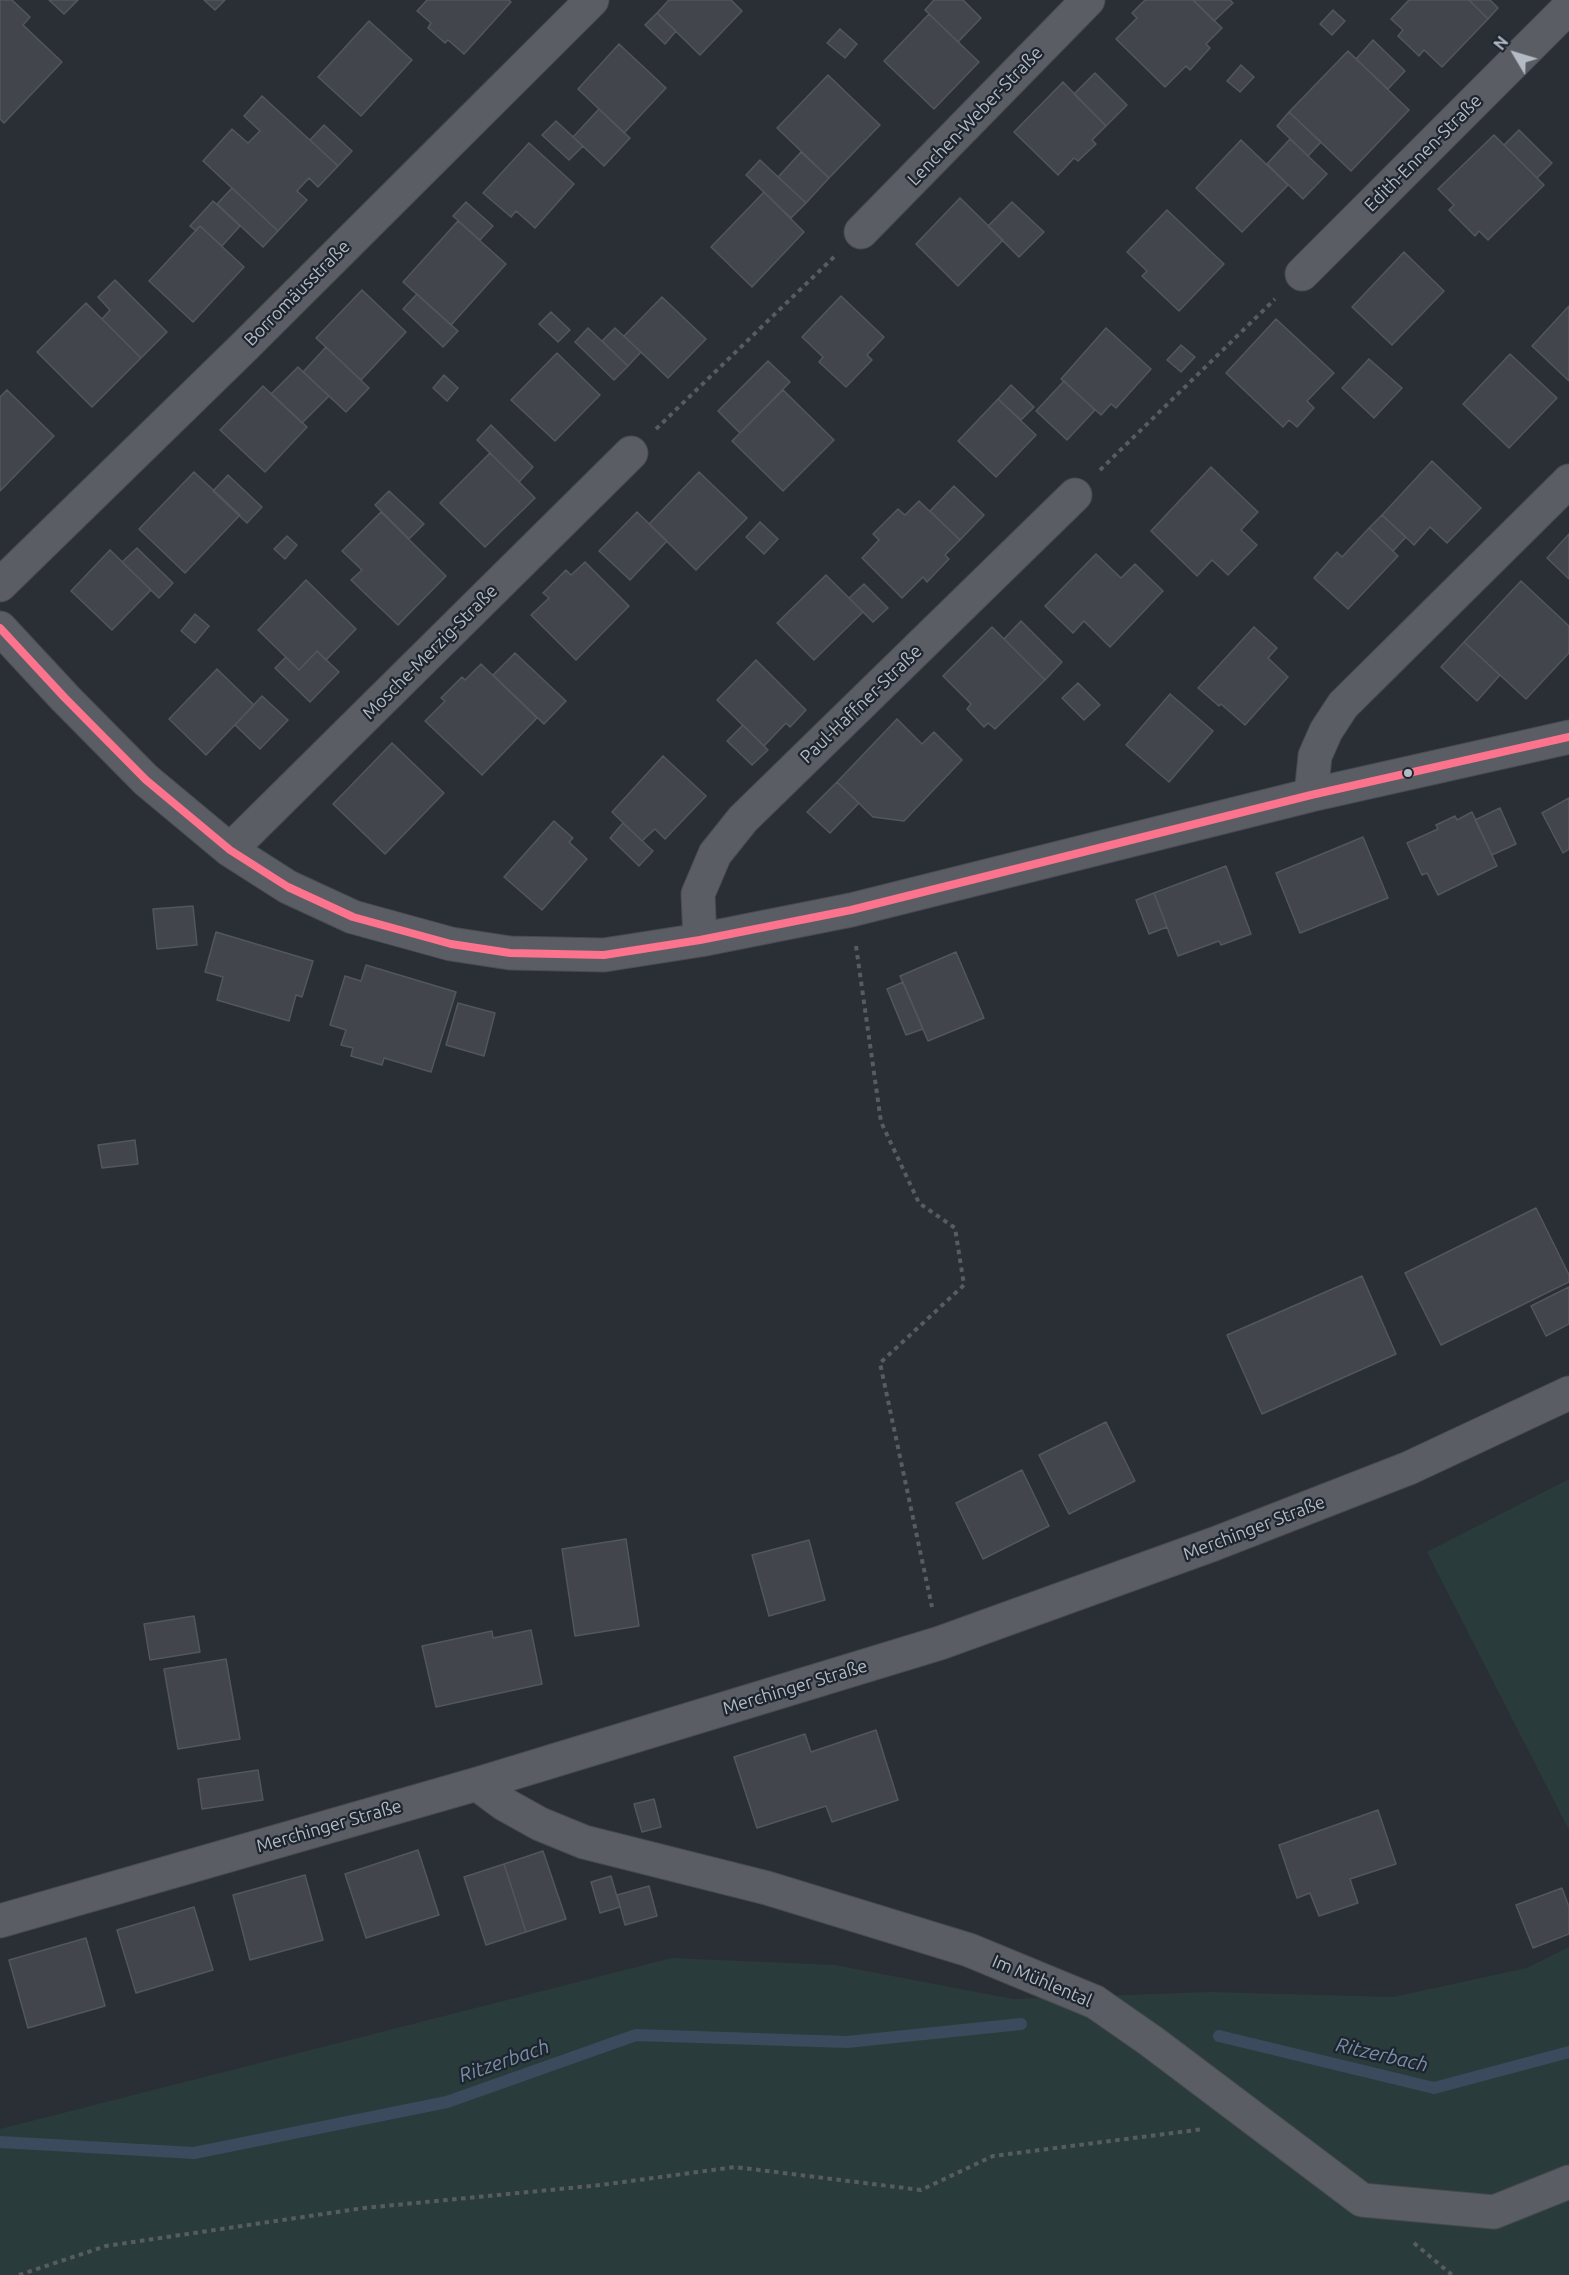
<!DOCTYPE html>
<meta charset="utf-8">
<style>
body{margin:0}
#map{position:relative;width:1569px;height:2275px;overflow:hidden;background:#2a2f35;font-family:Ubuntu,sans-serif}
canvas{display:block}
.north{position:absolute;left:1485px;top:24px;width:60px;height:60px;-webkit-text-stroke:4px #1e252f;paint-order:stroke;rotate:308deg;font-size:16px;font-weight:700;line-height:24px;text-align:center;color:#b4bbc5}
.north::after{content:'';display:block;margin:auto;width:21px;height:27px;background:#b4bbc5;clip-path:polygon(50% 0,100% 100%,50% 72%,0 100%)}
</style>
<div id="map">
<canvas width="1569" height="2275"></canvas>
<div class="north">N</div>
</div>
<script>
const ctx = document.querySelector('canvas').getContext('2d');
ctx.lineJoin = 'round';
function paint(path, color) { ctx.fillStyle = color; ctx.fill(path, 'evenodd'); }
const poly = rows => new Path2D(rows.map(r => 'M' + r).join(''));
function strokePath(path, color, width, dash) { ctx.strokeStyle = color; ctx.lineWidth = width; ctx.lineCap = dash ? 'butt' : 'round'; ctx.setLineDash(dash || []); ctx.stroke(path); }
function drawText(font, color, halo, rows, align = 'center') {
  ctx.font = font + ' Ubuntu,sans-serif'; ctx.lineWidth = 4.5; ctx.setLineDash([]); ctx.textBaseline = 'middle'; ctx.strokeStyle = halo; ctx.fillStyle = color; for (const [text, x, y, turn = 0] of rows) {
    ctx.save(); ctx.translate(x, y); ctx.rotate((+turn || 0) * Math.PI / 180); ctx.textAlign = isNaN(turn) ? turn : align; if (halo) ctx.strokeText(text, 0, 0); ctx.fillText(text, 0, 0); ctx.restore();
  }
}
paint(poly([
 [1569,1479,1569,1830,1427,1552],
 [1569,1947,1569,2275,0,2275,0,2129,672,1958,835,1965,1013,1999,1210,1992,1393,1997,1527,1968]
]), '#2a3b3b');
strokePath(poly([
 [1219,2036,1434,2088,1569,2052],
 [0,2142,194,2153,447,2102,636,2035,847,2042,1021,2024]
]), '#3b4a5d', 12);
const building = poly([
 [0,0,12,0,30,17,23,25,62,62,4,123,0,119,0,0],
 [49,0,78,0,64,14,49,0],
 [204,0,225,0,215,10,204,0],
 [427,0,509,0,511,2,464,54,448,40,445,43,428,28,431,23,417,11,427,0],
 [669,0,731,0,742,11,700,55,657,13,669,0],
 [934,0,963,0,981,18,958,42,925,10,934,0],
 [1145,0,1193,0,1222,28,1206,44,1210,48,1190,70,1186,66,1165,87,1116,39,1137,18,1132,13,1145,0],
 [1193,0,1230,0,1233,3,1214,21,1193,0],
 [1409,0,1469,0,1488,19,1442,67,1424,50,1419,56,1398,36,1403,30,1391,19,1409,0],
 [1469,0,1490,0,1498,8,1488,19,1469,0],
 [1333,10,1345,21,1332,35,1320,24,1333,10],
 [657,13,676,31,665,44,645,25,657,13],
 [929,14,979,62,934,109,884,61,929,14],
 [369,21,412,60,361,116,318,77,369,21],
 [840,29,857,44,845,58,827,43,840,29],
 [1373,40,1405,71,1388,89,1356,59,1373,40],
 [619,44,666,88,624,133,578,89,619,44],
 [1348,51,1409,110,1351,171,1289,112,1348,51],
 [1241,65,1254,77,1240,92,1227,81,1241,65],
 [1095,73,1127,105,1106,126,1074,94,1095,73],
 [828,75,880,125,829,178,777,128,828,75],
 [1063,82,1106,126,1092,140,1096,144,1078,161,1074,158,1058,175,1014,132,1063,82],
 [262,96,338,166,318,187,309,178,297,191,307,200,278,231,203,161,232,129,248,143,260,131,244,116,262,96],
 [599,109,630,138,604,166,573,137,599,109],
 [1289,112,1321,142,1308,156,1277,126,1289,112],
 [556,121,583,146,569,160,542,135,556,121],
 [324,125,352,151,338,166,310,140,324,125],
 [1519,130,1552,163,1537,178,1504,145,1519,130],
 [1494,135,1544,185,1488,240,1479,231,1475,236,1449,210,1454,205,1438,189,1494,135],
 [1290,139,1327,174,1303,199,1267,164,1290,139],
 [1241,140,1288,185,1242,232,1196,188,1241,140],
 [529,143,574,184,535,228,516,211,511,217,483,193,529,143],
 [801,152,829,178,806,203,778,177,801,152],
 [760,160,806,203,791,218,746,175,760,160],
 [232,188,278,231,263,247,217,204,232,188],
 [764,192,804,232,752,287,711,247,764,192],
 [960,198,1003,240,958,286,916,244,960,198],
 [213,201,240,226,222,246,200,226,196,231,190,226,213,201],
 [466,202,493,226,480,240,453,216,466,202],
 [1012,202,1044,232,1019,257,988,226,1012,202],
 [1167,210,1224,264,1179,311,1142,276,1147,271,1127,252,1167,210],
 [458,221,506,264,451,325,403,282,458,221],
 [200,226,244,267,193,322,149,281,200,226],
 [1404,252,1444,291,1392,345,1352,307,1404,252],
 [115,280,167,332,141,358,102,319,110,310,98,297,115,280],
 [362,290,406,332,361,380,316,338,362,290],
 [417,294,458,331,443,347,403,309,417,294],
 [841,296,884,337,867,355,872,360,846,387,819,362,823,357,802,337,841,296],
 [662,297,706,339,668,378,624,336,662,297],
 [86,303,141,358,92,407,37,352,86,303],
 [1569,306,1569,381,1532,346,1569,306],
 [551,312,570,330,558,342,539,324,551,312],
 [1276,319,1334,373,1307,401,1314,408,1297,427,1289,420,1283,427,1226,373,1276,319],
 [588,328,628,366,614,380,575,342,588,328],
 [615,328,641,352,628,366,602,341,615,328],
 [1106,328,1151,369,1116,408,1111,404,1101,415,1061,379,1106,328],
 [1181,345,1195,357,1181,372,1167,360,1181,345],
 [326,347,369,388,346,412,303,372,326,347],
 [557,353,600,395,555,441,511,400,557,353],
 [1510,354,1557,398,1509,448,1463,404,1510,354],
 [1369,359,1402,388,1374,418,1342,388,1369,359],
 [768,361,790,382,740,433,718,411,768,361],
 [298,367,329,396,302,423,271,394,298,367],
 [444,375,458,388,447,401,433,388,444,375],
 [1064,381,1095,410,1067,440,1036,411,1064,381],
 [1011,385,1034,407,1021,420,998,399,1011,385],
 [263,386,307,427,265,472,220,430,263,386],
 [7,390,54,436,0,491,0,397,7,390],
 [783,390,834,440,783,491,732,441,783,390],
 [998,399,1036,435,996,477,958,441,998,399],
 [491,425,533,467,519,482,477,440,491,425],
 [490,453,535,498,485,547,440,503,490,453],
 [1432,461,1481,508,1447,543,1430,527,1414,545,1382,515,1432,461],
 [1211,467,1258,512,1241,530,1257,545,1228,575,1212,560,1197,576,1151,531,1211,467],
 [194,472,240,515,185,573,139,529,194,472],
 [699,472,747,518,696,570,649,524,699,472],
 [228,475,262,507,247,523,213,491,228,475],
 [954,486,984,515,960,540,930,511,954,486],
 [389,491,424,524,409,539,375,505,389,491],
 [919,501,960,540,945,555,949,559,927,582,923,577,902,598,862,558,879,540,873,534,898,509,905,515,919,501],
 [381,512,446,576,398,625,351,580,362,570,342,551,381,512],
 [637,512,667,541,630,580,599,551,637,512],
 [1382,515,1406,537,1393,551,1369,528,1382,515],
 [760,522,778,539,764,554,746,537,760,522],
 [1369,528,1398,556,1348,609,1314,578,1337,552,1342,557,1369,528],
 [1569,534,1569,579,1547,558,1569,534],
 [287,536,297,545,285,559,274,549,287,536],
 [137,548,173,583,159,598,122,562,137,548],
 [110,550,151,590,112,630,71,591,110,550],
 [1096,554,1121,578,1135,564,1163,591,1110,647,1084,621,1073,633,1045,606,1096,554],
 [585,562,629,606,576,660,531,615,549,598,543,593,566,570,571,575,585,562],
 [826,575,863,612,814,660,777,623,826,575],
 [306,580,356,629,326,660,317,651,299,670,258,630,306,580],
 [1521,581,1569,626,1569,653,1526,699,1464,642,1521,581],
 [864,584,888,608,873,622,849,598,864,584],
 [195,614,209,626,195,643,181,631,195,614],
 [1021,621,1062,662,1045,680,1004,639,1021,621],
 [992,627,1045,680,995,729,988,723,984,727,967,709,971,704,943,676,992,627],
 [1254,627,1277,648,1268,658,1288,677,1245,725,1221,704,1219,706,1198,688,1254,627],
 [1464,642,1500,675,1477,701,1441,667,1464,642],
 [317,651,339,672,310,702,275,668,286,657,299,670,317,651],
 [515,653,566,701,544,724,493,675,515,653],
 [756,660,806,710,790,727,786,723,764,746,717,700,756,660],
 [481,664,537,718,482,775,425,721,445,701,441,698,462,677,465,680,481,664],
 [217,669,254,705,206,755,169,719,217,669],
 [1078,683,1100,705,1084,720,1062,698,1078,683],
 [1170,694,1213,731,1169,782,1126,745,1170,694],
 [262,696,288,720,260,749,235,725,262,696],
 [897,719,922,744,934,732,962,760,904,821,873,817,837,782,897,719],
 [743,725,768,750,752,765,727,741,743,725],
 [392,743,444,793,385,854,333,804,392,743],
 [663,756,706,796,665,839,655,829,642,841,612,812,663,756],
 [837,782,859,803,830,833,807,812,837,782],
 [1569,798,1569,849,1563,853,1542,813,1569,798],
 [1500,808,1516,844,1492,855,1475,820,1500,808],
 [1472,812,1497,866,1438,895,1427,873,1422,875,1407,843,1438,829,1436,825,1455,816,1457,820,1472,812],
 [554,821,573,838,569,842,587,859,542,910,504,877,554,821],
 [623,823,653,851,639,866,610,838,623,823],
 [1363,837,1388,898,1300,933,1276,873,1363,837],
 [1226,866,1251,934,1221,945,1219,941,1178,956,1154,893,1226,866],
 [1154,893,1167,927,1149,934,1136,900,1154,893],
 [193,906,197,945,157,949,153,909,193,906],
 [216,932,313,961,302,997,296,995,289,1021,217,1000,223,977,205,972,216,932],
 [956,952,984,1018,928,1041,900,976,956,952],
 [366,965,456,992,431,1072,384,1058,382,1065,351,1056,353,1048,341,1045,346,1030,330,1025,345,976,361,981,366,965],
 [903,982,923,1029,906,1035,887,989,903,982],
 [458,1003,495,1013,484,1056,446,1045,458,1003],
 [135,1140,138,1164,102,1168,98,1145,135,1140],
 [1536,1208,1569,1275,1569,1282,1441,1345,1405,1273,1536,1208],
 [1362,1276,1396,1354,1262,1414,1227,1335,1362,1276],
 [1569,1287,1569,1324,1546,1336,1531,1306,1569,1287],
 [1106,1422,1135,1481,1069,1514,1039,1455,1106,1422],
 [1022,1470,1049,1526,983,1559,956,1503,1022,1470],
 [626,1539,639,1626,575,1636,562,1549,626,1539],
 [809,1540,825,1600,769,1616,752,1555,809,1540],
 [194,1616,200,1652,150,1660,144,1624,194,1616],
 [531,1630,542,1684,436,1707,422,1646,492,1631,493,1638,531,1630],
 [226,1659,240,1739,178,1749,164,1669,226,1659],
 [876,1730,898,1800,832,1822,826,1806,757,1828,734,1757,805,1734,811,1752,876,1730],
 [258,1770,263,1800,202,1809,198,1779,258,1770],
 [654,1799,661,1827,642,1832,634,1804,654,1799],
 [1378,1810,1396,1864,1350,1879,1358,1903,1319,1916,1310,1893,1297,1898,1279,1845,1378,1810],
 [418,1850,439,1915,366,1938,345,1874,418,1850],
 [543,1851,566,1919,526,1932,504,1864,543,1851],
 [504,1864,526,1932,486,1945,464,1877,504,1864],
 [305,1875,323,1940,250,1960,233,1895,305,1875],
 [611,1876,620,1907,600,1913,591,1882,611,1876],
 [649,1886,657,1916,625,1925,617,1895,649,1886],
 [1562,1888,1569,1907,1569,1934,1533,1948,1516,1905,1562,1888],
 [194,1907,213,1970,136,1993,117,1930,194,1907],
 [86,1938,105,2006,28,2028,9,1960,86,1938]
]);
paint(building, '#42464c');
strokePath(building, '#52565d', 1.5);
const minor = poly([
 [861,232,1088,0],
 [1302,274,1569,7],
 [0,585,244,347,592,0],
 [0,628,65,698,146,780,230,850,288,887,353,917,451,944,510,953,604,955,700,940,851,910,1311,795,1569,737],
 [1311,795,1315,756,1326,731,1343,705,1569,481],
 [230,850,631,453],
 [700,940,698,894,715,854,743,819,1075,495],
 [477,1784,504,1804,540,1824,584,1842,767,1888,969,1950,1095,2002,1151,2041,1362,2200,1494,2212,1569,2182],
 [0,1921,477,1784,940,1643,1214,1544,1409,1468,1569,1393]
]);
strokePath(minor, '#484b50', 35);
strokePath(poly([
 [656,429,834,257],
 [1100,470,1275,299],
 [856,946,881,1122,919,1203,955,1228,964,1285,880,1363,932,1607],
 [1414,2243,1452,2275],
 [19,2275,106,2246,364,2208,601,2185,735,2167,921,2190,993,2156,1204,2129]
]), '#585c60', 4, [4.5, 4.5]);
strokePath(minor, '#5a5d63', 33);
strokePath(poly([
 [0,628,65,698,146,780,230,850,288,887,353,917,451,944,510,953,604,955,700,940,851,910,1311,795,1569,737]
]), '#fc738d', 8);
for (const [x, y, r, color] of [
 [1408,773,5,"#b4bbc5"]
]) { const dot = new Path2D(); dot.arc(x, y, r, 0, 2 * Math.PI); ctx.fillStyle = color; ctx.fill(dot); strokePath(dot, '#1e252f', 2); }
drawText('18px', '#b4bbc5', '#1e252f', [
 ["Lenchen-Weber-Straße",975,116,-46],
 ["Edith-Ennen-Straße",1423,153,-45],
 ["Borromäusstraße",297,293,-45],
 ["Mosche-Merzig-Straße",430,652,-45],
 ["Paul-Haffner-Straße",861,704,-44],
 ["Merchinger Straße",1254,1528,-21],
 ["Merchinger Straße",795,1687,-17],
 ["Merchinger Straße",329,1826,-16],
 ["Im Mühlental",1042,1981,23]
]);
drawText('italic 20px', '#788da6', '#1e252f', [
 ["Ritzerbach",1382,2055,13],
 ["Ritzerbach",504,2061,-19]
]);
</script>
